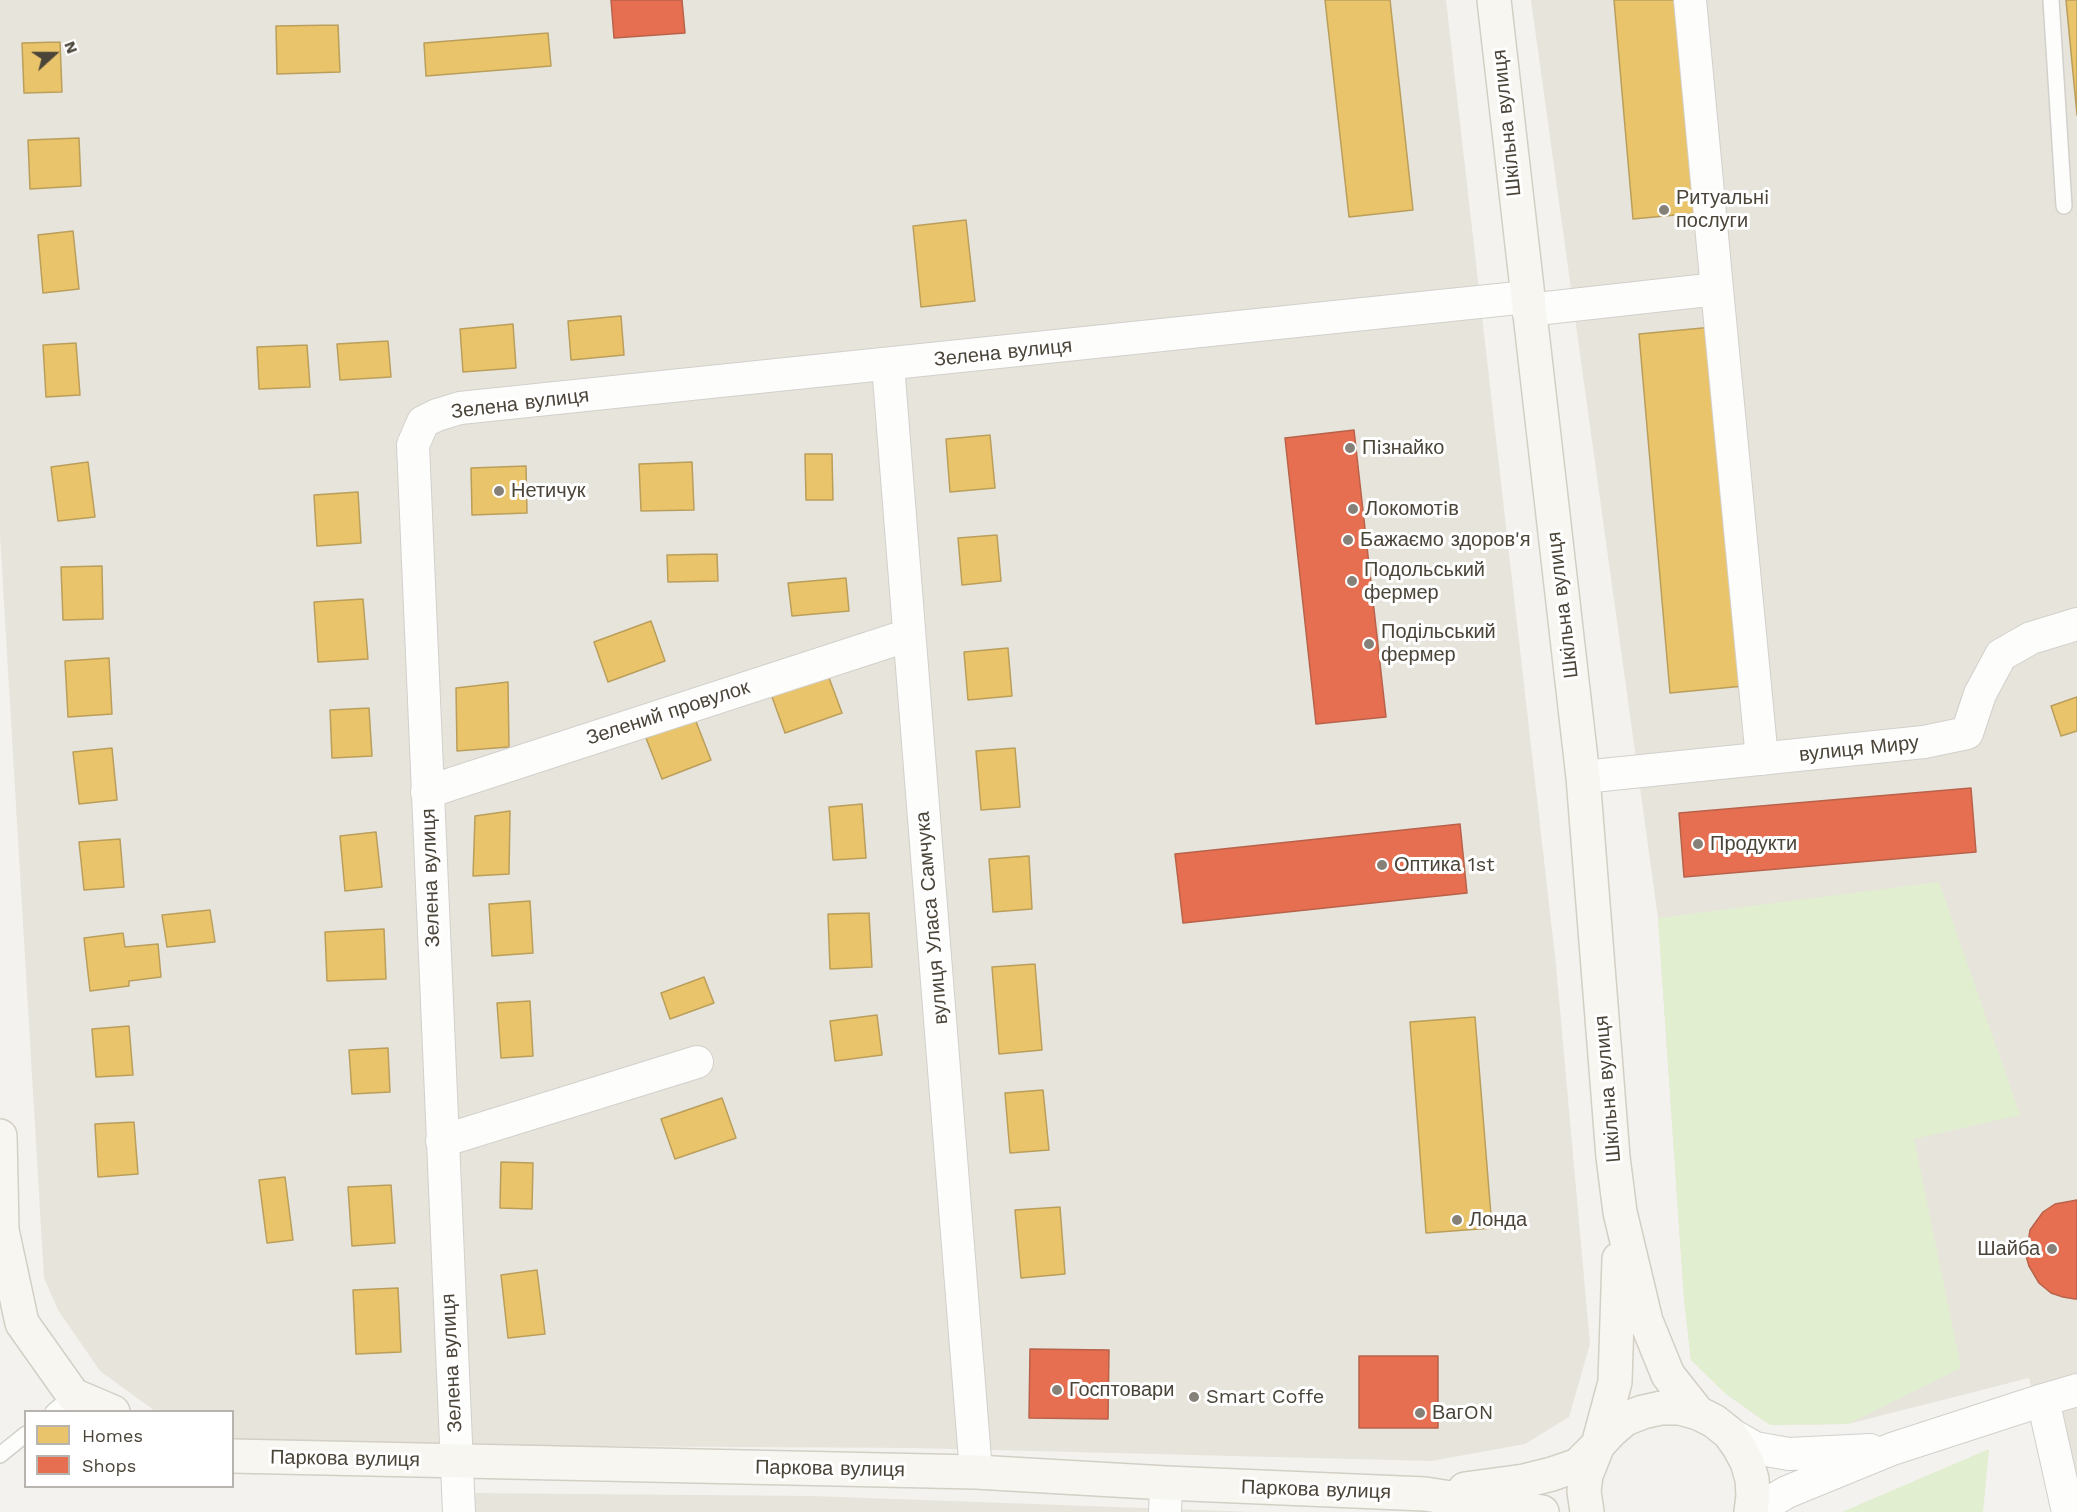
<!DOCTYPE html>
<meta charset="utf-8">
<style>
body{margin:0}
#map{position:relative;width:2077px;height:1512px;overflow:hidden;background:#f4f2ee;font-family:"Work Sans",sans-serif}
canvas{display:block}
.legend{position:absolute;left:24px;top:1410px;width:210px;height:78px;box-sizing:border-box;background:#fff;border:2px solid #b7b4b0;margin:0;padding:8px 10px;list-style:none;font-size:18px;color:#4b4439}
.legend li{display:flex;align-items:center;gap:12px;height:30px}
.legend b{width:30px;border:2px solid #b7b4b0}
.north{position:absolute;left:24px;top:24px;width:60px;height:60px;-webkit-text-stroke:4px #fff;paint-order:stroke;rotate:69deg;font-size:16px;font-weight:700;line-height:24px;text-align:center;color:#4b4439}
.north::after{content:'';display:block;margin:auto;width:21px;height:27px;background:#4b4439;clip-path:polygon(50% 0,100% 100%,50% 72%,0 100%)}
</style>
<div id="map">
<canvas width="2077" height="1512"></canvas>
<ul class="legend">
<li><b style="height:16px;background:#e9c46a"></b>Homes</li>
<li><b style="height:16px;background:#e76f51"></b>Shops</li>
</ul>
<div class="north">N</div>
</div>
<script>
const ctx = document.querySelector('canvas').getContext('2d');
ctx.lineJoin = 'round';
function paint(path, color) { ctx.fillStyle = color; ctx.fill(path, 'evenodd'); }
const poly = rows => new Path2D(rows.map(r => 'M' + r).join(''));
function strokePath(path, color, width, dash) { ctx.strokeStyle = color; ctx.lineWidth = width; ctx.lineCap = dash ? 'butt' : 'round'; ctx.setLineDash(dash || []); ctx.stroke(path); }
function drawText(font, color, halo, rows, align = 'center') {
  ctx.font = font + ' "Work Sans",sans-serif'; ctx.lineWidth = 6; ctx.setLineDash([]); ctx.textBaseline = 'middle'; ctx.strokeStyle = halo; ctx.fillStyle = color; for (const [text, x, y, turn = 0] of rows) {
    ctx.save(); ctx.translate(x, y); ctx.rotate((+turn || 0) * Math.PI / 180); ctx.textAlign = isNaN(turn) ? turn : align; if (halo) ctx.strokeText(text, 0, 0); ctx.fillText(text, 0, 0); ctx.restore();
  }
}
paint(poly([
 [0,0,1446,0,1556,965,1590,1344,1569,1417,1525,1444,1432,1461,913,1448,251,1444,233,1439,232,1412,155,1411,100,1371,58,1310,44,1278,0,536],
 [1531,0,2077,0,2077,1512,2059,1512,2029,1378,1848,1424,1770,1425,1726,1394,1691,1360,1684,1299,1658,918],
 [472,1493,813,1496,1255,1512,454,1512]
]), '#e7e4dc');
paint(poly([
 [1939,882,2020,1115,1914,1139,1961,1368,1848,1424,1770,1425,1726,1394,1691,1360,1684,1299,1658,918],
 [1989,1449,1983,1512,1842,1512]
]), '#e1eecf');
const homes = poly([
 [1325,0,1390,0,1413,210,1349,217,1325,0],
 [1614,0,1678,0,1697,213,1633,219,1614,0],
 [2066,0,2077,0,2077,115,2066,0],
 [338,25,340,72,277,74,276,26,338,25],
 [548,33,551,66,426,76,424,43,548,33],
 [60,42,62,92,24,93,22,43,60,42],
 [79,138,81,186,30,189,28,140,79,138],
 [966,220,975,301,921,307,913,226,966,220],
 [73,231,79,289,43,293,38,235,73,231],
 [621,316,624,355,571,360,568,321,621,316],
 [513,324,516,368,463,372,460,329,513,324],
 [1713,327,1744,686,1670,693,1639,334,1713,327],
 [388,341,391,377,340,380,337,344,388,341],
 [76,343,80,395,46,397,43,345,76,343],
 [307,345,310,387,259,389,257,347,307,345],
 [990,435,995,488,950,492,946,439,990,435],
 [805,454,832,454,833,500,806,500,805,454],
 [88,462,95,517,58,521,51,467,88,462],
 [692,462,694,510,641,511,639,464,692,462],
 [526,466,527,513,472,515,471,468,526,466],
 [358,492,361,543,317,546,314,495,358,492],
 [997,535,1001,581,962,585,958,538,997,535],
 [717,554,718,581,668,582,667,555,717,554],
 [102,566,103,619,63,620,61,567,102,566],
 [846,578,849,611,792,616,788,583,846,578],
 [363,599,368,659,318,662,314,602,363,599],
 [651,621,665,661,608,682,594,642,651,621],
 [1008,648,1012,696,968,700,964,652,1008,648],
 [109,658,112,714,68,717,65,661,109,658],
 [828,675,842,713,785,733,771,694,828,675],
 [508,682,509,747,457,751,456,688,508,682],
 [2077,697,2077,731,2061,736,2051,706,2077,697],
 [369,708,372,756,332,758,330,710,369,708],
 [695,719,711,760,662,779,646,738,695,719],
 [112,748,117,800,79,804,73,752,112,748],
 [1015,748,1020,807,981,810,976,751,1015,748],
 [862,804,866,858,833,860,829,807,862,804],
 [510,811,509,874,473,876,475,816,510,811],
 [376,832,382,887,345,891,340,836,376,832],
 [120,839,124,887,84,890,79,842,120,839],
 [1029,856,1032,909,993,912,989,859,1029,856],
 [530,901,533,953,492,956,489,904,530,901],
 [210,910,215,942,167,947,162,915,210,910],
 [869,913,872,967,830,969,828,914,869,913],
 [384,929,386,979,327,981,325,932,384,929],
 [123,933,125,947,158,944,161,977,129,981,129,986,90,991,84,938,123,933],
 [1035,964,1042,1050,999,1054,992,967,1035,964],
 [704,977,714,1003,670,1019,661,993,704,977],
 [530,1001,533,1056,501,1058,497,1003,530,1001],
 [877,1015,882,1055,835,1061,830,1021,877,1015],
 [1475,1017,1492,1228,1426,1233,1410,1022,1475,1017],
 [129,1026,133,1075,96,1077,92,1029,129,1026],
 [388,1048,390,1092,352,1094,349,1050,388,1048],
 [1043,1090,1049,1150,1010,1153,1005,1093,1043,1090],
 [722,1098,736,1138,675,1159,661,1119,722,1098],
 [134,1122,138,1174,98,1177,95,1124,134,1122],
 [501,1162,533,1163,532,1209,500,1208,501,1162],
 [285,1177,293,1240,267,1243,259,1180,285,1177],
 [391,1185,395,1243,352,1246,348,1187,391,1185],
 [1060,1207,1065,1274,1021,1278,1015,1210,1060,1207],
 [537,1270,545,1334,508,1338,501,1275,537,1270],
 [398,1288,401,1352,356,1354,353,1290,398,1288]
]);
paint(homes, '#e9c46a');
strokePath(homes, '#ba9e5b', 1.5);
const shops = poly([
 [611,0,682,0,685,33,614,38,611,0],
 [1354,430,1386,717,1316,724,1285,438,1354,430],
 [1971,788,1976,852,1684,877,1679,813,1971,788],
 [1460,824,1467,893,1183,923,1175,854,1460,824],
 [2077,1200,2077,1299,2075,1299,2063,1297,2051,1293,2039,1283,2029,1266,2026,1256,2030,1230,2043,1212,2055,1204,2077,1200],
 [1030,1349,1109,1350,1108,1419,1029,1418,1030,1349],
 [1359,1356,1438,1356,1438,1428,1359,1428,1359,1356]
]);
paint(shops, '#e76f51');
strokePath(shops, '#b8624a', 1.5);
const lane = poly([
 [2051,0,2064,206],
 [53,1412,73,1395],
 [0,1455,26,1434]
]);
const street = poly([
 [1717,289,1762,759],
 [1528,310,1717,289,1690,0],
 [888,365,976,1472],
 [1583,777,1924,742,1967,733,1980,694,2001,655,2031,638,2077,624],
 [427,792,909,635],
 [442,1141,697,1062],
 [2043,1400,2077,1390],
 [1729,1433,1755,1448,1789,1454,1870,1450],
 [459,1512,413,445,423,422,437,415,460,408,1527,297],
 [1165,1512,1166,1483],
 [1753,1512,1787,1492,1892,1449,2043,1400,2068,1512]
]);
const secondary = poly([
 [1494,0,1583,777,1613,1157,1620,1212,1646,1321,1668,1375,1698,1413],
 [0,1136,2,1230,22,1323,73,1395,113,1412],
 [232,1456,976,1472,1166,1483,1425,1494,1542,1512],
 [1465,1489,1524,1481,1552,1474,1578,1465,1598,1445,1615,1382,1619,1259],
 [1587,1512,1584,1491,1586,1475,1598,1445,1611,1431,1625,1419,1643,1412,1661,1408,1680,1408,1698,1413,1714,1421,1729,1433,1739,1447,1747,1462,1752,1479,1753,1496,1751,1512]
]);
strokePath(lane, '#d2d0cb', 18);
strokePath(street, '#d2d0cb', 34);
strokePath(secondary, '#d3cfc5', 36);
strokePath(lane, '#fdfdfc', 15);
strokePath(street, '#fdfdfc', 32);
strokePath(secondary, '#f7f6f1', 33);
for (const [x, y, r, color] of [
 [1664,210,6,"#868178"],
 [1350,448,6,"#868178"],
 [499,491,6,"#868178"],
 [1353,509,6,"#868178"],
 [1348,540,6,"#868178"],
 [1352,581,6,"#868178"],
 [1369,644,6,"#868178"],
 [1698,844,6,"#868178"],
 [1382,865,6,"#868178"],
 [1457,1220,6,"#868178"],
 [2052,1249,6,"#868178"],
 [1057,1390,6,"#868178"],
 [1194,1397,6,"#868178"],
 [1420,1413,6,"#868178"]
]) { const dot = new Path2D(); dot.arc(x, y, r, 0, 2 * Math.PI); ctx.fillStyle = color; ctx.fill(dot); strokePath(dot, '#fff', 2); }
drawText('20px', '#4b4439', '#fff', [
 ["Шкільна вулиця",1507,123,-96],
 ["Зелена вулиця",1003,353,-6],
 ["Зелена вулиця",520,404,-7],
 ["Шкільна вулиця",1563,605,-97],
 ["Зелений провулок",668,713,-18],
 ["вулиця Миру",1859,749,-6],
 ["Зелена вулиця",431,878,-92],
 ["вулиця Уласа Самчука",932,918,-95],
 ["Шкільна вулиця",1608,1089,-95],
 ["Зелена вулиця",452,1363,-93],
 ["Паркова вулиця",345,1459,1],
 ["Паркова вулиця",830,1469,1],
 ["Паркова вулиця",1316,1490,2]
]);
drawText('20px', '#4b4439', '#fff', [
 ["Ритуальнi",1676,198],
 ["послуги",1676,221],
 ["Пiзнайко",1362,448],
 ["Нетичук",511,491],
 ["Локомотiв",1365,509],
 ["Бажаємо здоров'я",1360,540],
 ["Подольський",1364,570],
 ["фермер",1364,593],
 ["Подільський",1381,632],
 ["фермер",1381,655],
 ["Продукти",1710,844],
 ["Оптика 1st",1394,865],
 ["Лонда",1469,1220],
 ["Шайба",2040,1249,"right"],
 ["Госптовари",1069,1390],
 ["Smart Coffe",1206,1397],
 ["ВагON",1432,1413]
], 'left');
</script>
